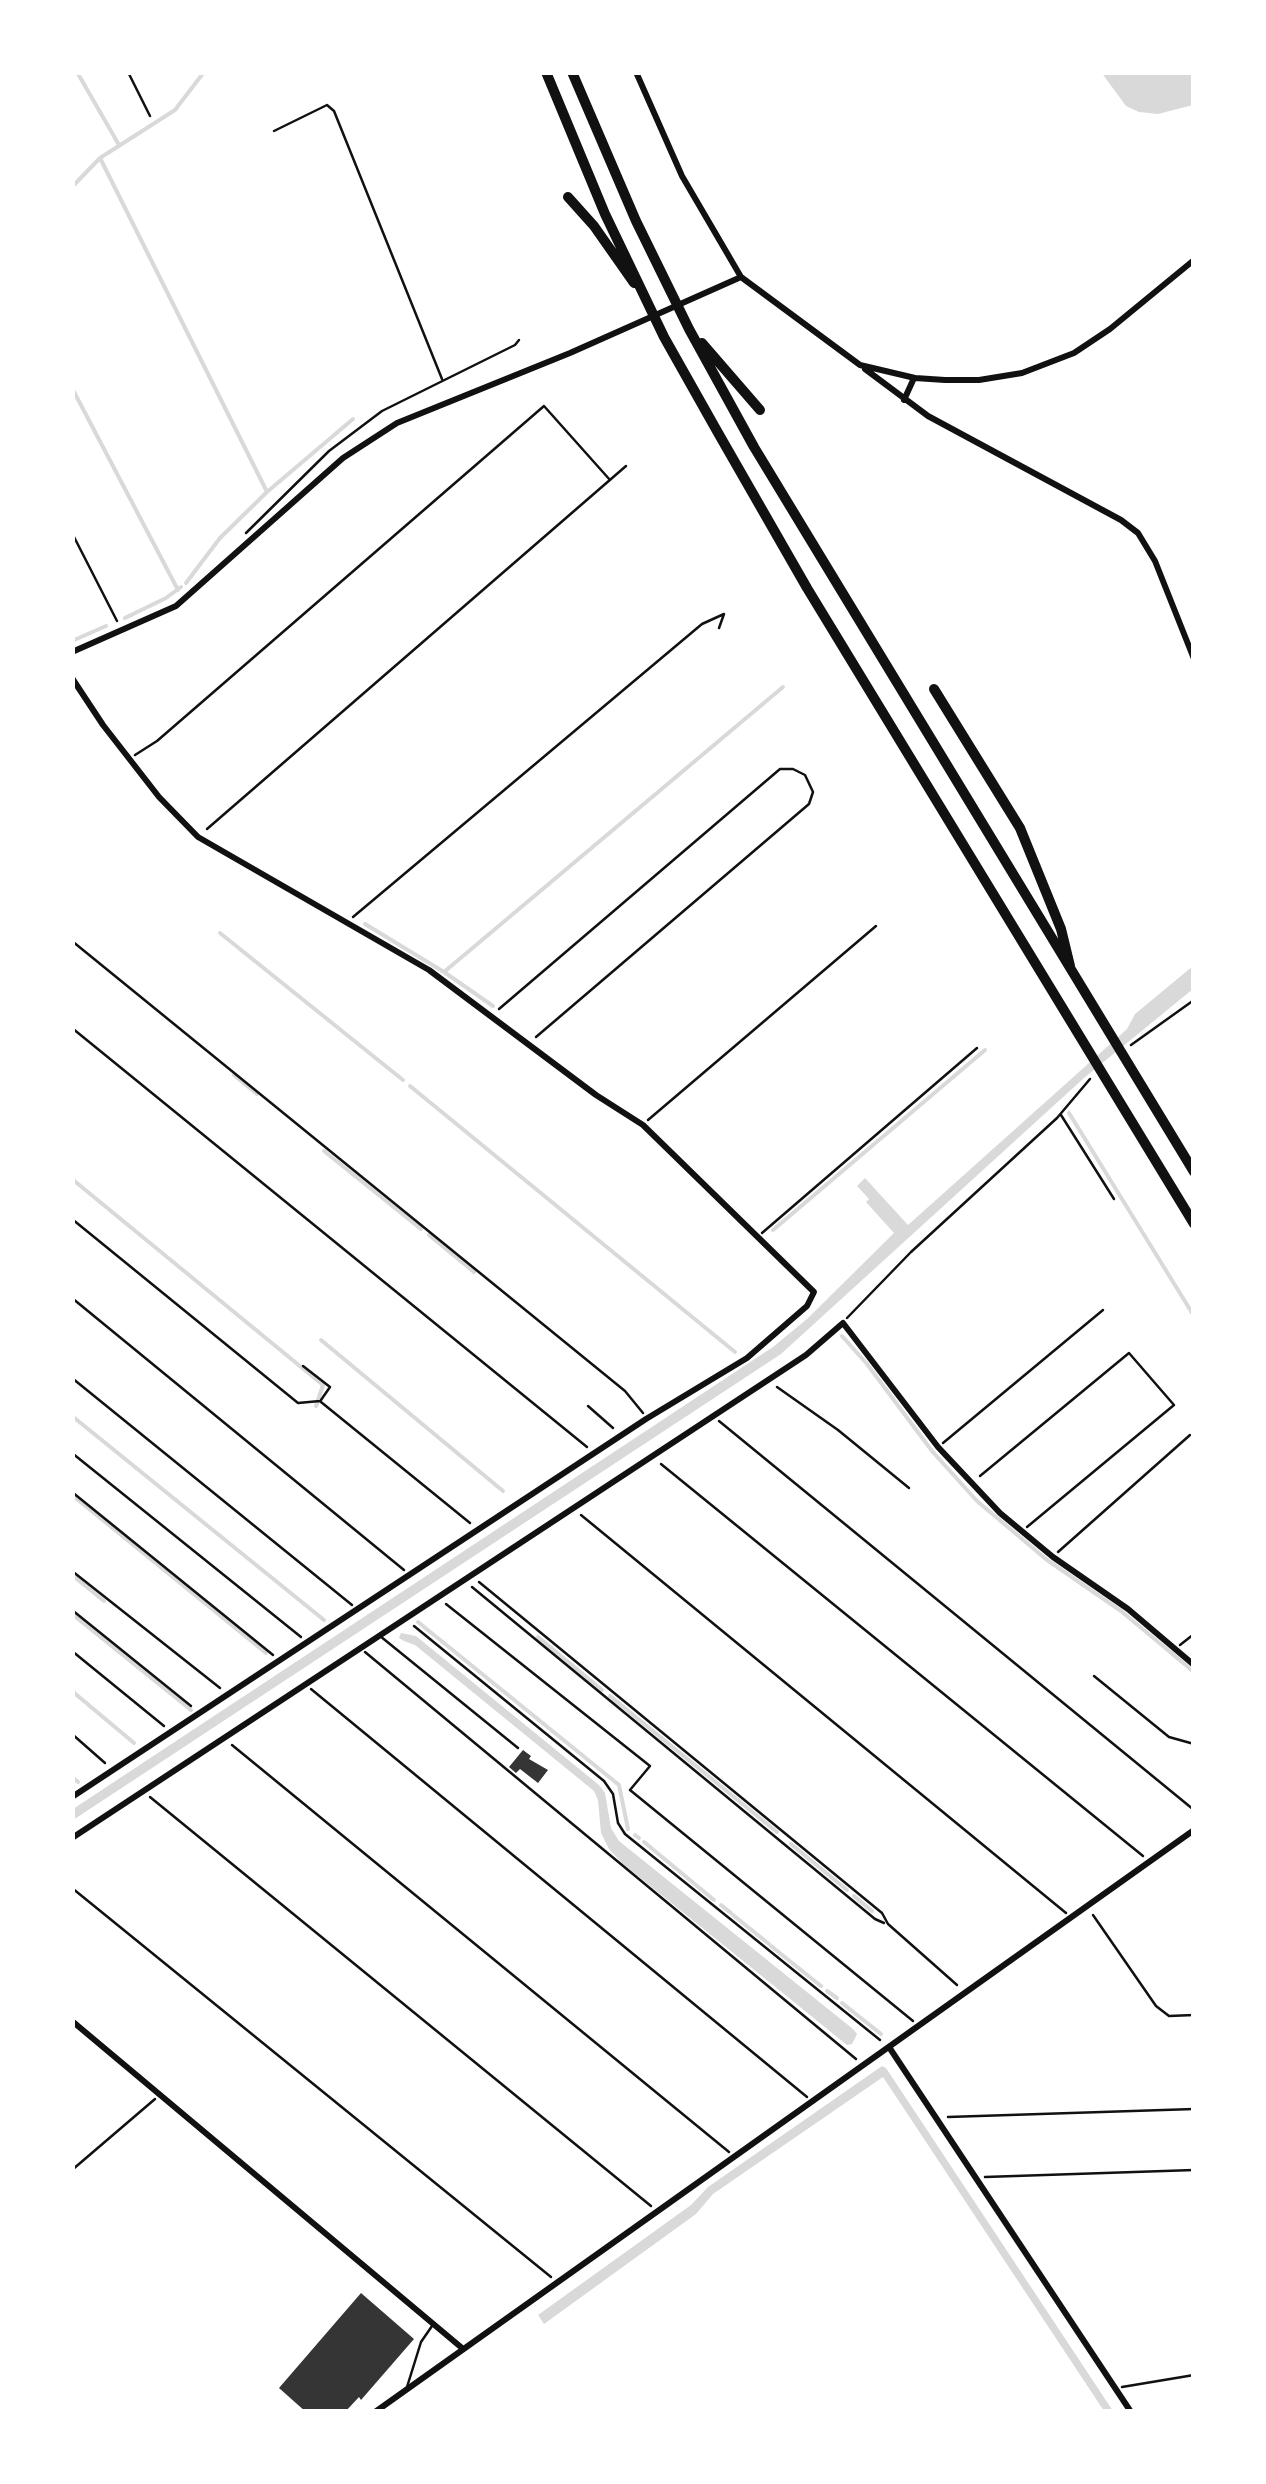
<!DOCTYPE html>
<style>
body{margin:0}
#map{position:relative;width:1266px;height:2484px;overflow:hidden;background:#fff;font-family:Mulish,sans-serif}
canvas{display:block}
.frame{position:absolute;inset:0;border:75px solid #fff;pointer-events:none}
</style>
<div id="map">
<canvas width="1266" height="2484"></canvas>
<div class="frame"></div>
</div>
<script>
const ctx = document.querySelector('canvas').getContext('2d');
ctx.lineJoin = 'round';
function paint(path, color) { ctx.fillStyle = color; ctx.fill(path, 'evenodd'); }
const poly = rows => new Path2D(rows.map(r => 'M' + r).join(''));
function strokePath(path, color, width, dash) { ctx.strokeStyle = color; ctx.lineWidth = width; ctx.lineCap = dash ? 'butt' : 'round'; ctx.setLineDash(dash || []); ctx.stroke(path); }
paint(poly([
 [1101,72,1193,73,1193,105,1158,114,1139,112,1126,106],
 [1193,966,1193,989,1084,1078,781,1354,73,1820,73,1809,773,1347,807,1319,894,1233,866,1202,869,1199,857,1186,865,1178,908,1225,1127,1029,1135,1014],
 [401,1633,416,1636,599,1785,605,1793,611,1828,619,1841,853,2029,857,2034,852,2044,847,2045,622,1863,609,1849,601,1833,598,1800,594,1791,415,1645,404,1641,399,1638],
 [882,2066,886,2068,1113,2411,1104,2411,883,2077,713,2194,696,2214,544,2324,538,2315,691,2205,708,2187]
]), '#d9d9d9');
strokePath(poly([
 [77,72,119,145],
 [100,158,267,492],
 [72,187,100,158,175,110,204,72],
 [72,388,178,590],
 [186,583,220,538,267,492,353,419],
 [125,618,166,598,181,587],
 [72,641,106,626],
 [365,924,444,972,493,1006],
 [220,933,403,1080],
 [444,972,783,687],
 [234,1075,257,1094],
 [410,1086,735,1352],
 [1069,1113,1194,1316],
 [324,1151,421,1229],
 [72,1179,323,1385,316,1406],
 [773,1230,985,1050],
 [429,1235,474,1272],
 [842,1336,867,1364,932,1451,977,1501,1047,1560,1121,1611,1194,1672],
 [321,1340,503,1491],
 [72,1416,324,1620],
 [72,1495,266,1653],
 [72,1575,104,1601],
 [72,1614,191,1710],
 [418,1622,619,1785,628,1829],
 [538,1637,602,1690],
 [72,1691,134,1743],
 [610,1696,777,1832],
 [72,1777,78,1782],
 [635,1835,639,1838],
 [644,1842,714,1900],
 [791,1844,847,1890],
 [854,1896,872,1911],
 [721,1905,731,1913],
 [733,1915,769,1944],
 [771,1946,821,1986],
 [827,1991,837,1998],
 [842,2003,881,2034]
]), '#d9d9d9', 4);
paint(poly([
 [523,1750,531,1756,529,1759,548,1770,538,1783,520,1769,516,1773,509,1767],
 [361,2293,414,2339,361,2400,359,2397,345,2412,306,2412,279,2388]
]), '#353535');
strokePath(poly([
 [128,72,150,116],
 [274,131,327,105,334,111,442,379],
 [72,533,117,621],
 [246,533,329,451,382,411,515,345,519,340],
 [135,755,157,741,544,406,610,480],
 [207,829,626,466],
 [353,917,702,624,724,614,719,628],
 [72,941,625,1391,643,1413],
 [499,1009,780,769,793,769,805,775,813,792,809,804,536,1037],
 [72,1028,587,1447],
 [1131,1045,1194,1000],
 [1061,1115,1114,1199],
 [648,1120,876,926],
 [72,1219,298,1403,320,1401],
 [762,1233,977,1048],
 [72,1298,404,1570],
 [847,1318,911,1252,1057,1118,1090,1079],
 [303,1366,330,1387,321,1400],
 [72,1378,352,1605],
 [777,1387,838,1430,909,1488],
 [321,1402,470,1523],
 [588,1406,613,1428],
 [719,1421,1194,1810],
 [943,1443,1103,1310],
 [72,1453,301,1637],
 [661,1464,1143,1856],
 [980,1476,1129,1353,1174,1405,1027,1527],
 [72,1492,273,1655],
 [581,1515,1066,1913],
 [1058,1552,1190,1435],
 [72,1571,220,1688],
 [479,1582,882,1913,888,1924,957,1985],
 [472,1587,875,1919,884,1923],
 [446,1604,650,1766,630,1790,913,2021],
 [72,1610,191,1706],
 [414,1626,604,1781,613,1794,618,1823,625,1834,880,2040],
 [1180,1645,1194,1634],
 [72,1651,164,1726],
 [365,1652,856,2059],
 [1094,1676,1169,1737,1194,1744],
 [311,1689,807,2097],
 [72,1734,105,1763],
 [232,1745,729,2152],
 [150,1797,651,2206],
 [72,1888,551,2277],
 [1093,1915,1156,2006,1169,2016,1194,2015],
 [948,2117,1194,2109],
 [72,2170,155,2099],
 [985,2177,1194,2170],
 [1122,2387,1194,2375]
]), '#111', 2.5);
strokePath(poly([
 [380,1636,518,1748],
 [407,2387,421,2342,432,2326]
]), '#111', 2.5);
strokePath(poly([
 [636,72,682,176,741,277,860,365,915,378,945,380,979,380,1022,373,1074,353,1110,329,1194,260],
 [865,369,928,416,1121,520,1138,533,1155,561,1194,659],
 [904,400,914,378],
 [72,652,176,606,343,458,397,423,570,353,741,277],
 [72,678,103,725,159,797,198,837,429,970,596,1095,643,1125,814,1292,807,1306,747,1358,646,1419,72,1797],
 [72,1838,806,1355,843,1323,938,1447,1000,1513,1053,1557,1128,1609,1194,1665],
 [72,2021,462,2348],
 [889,2047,1131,2412],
 [375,2412,1194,1830]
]), '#111', 6);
strokePath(poly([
 [546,72,605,214,664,337,717,431,807,588,1194,1224],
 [572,72,636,221,689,329,754,447,1194,1172],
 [568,197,594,226,634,283],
 [702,343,760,410],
 [934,689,1020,828,1061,929,1070,966]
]), '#111', 10);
</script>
